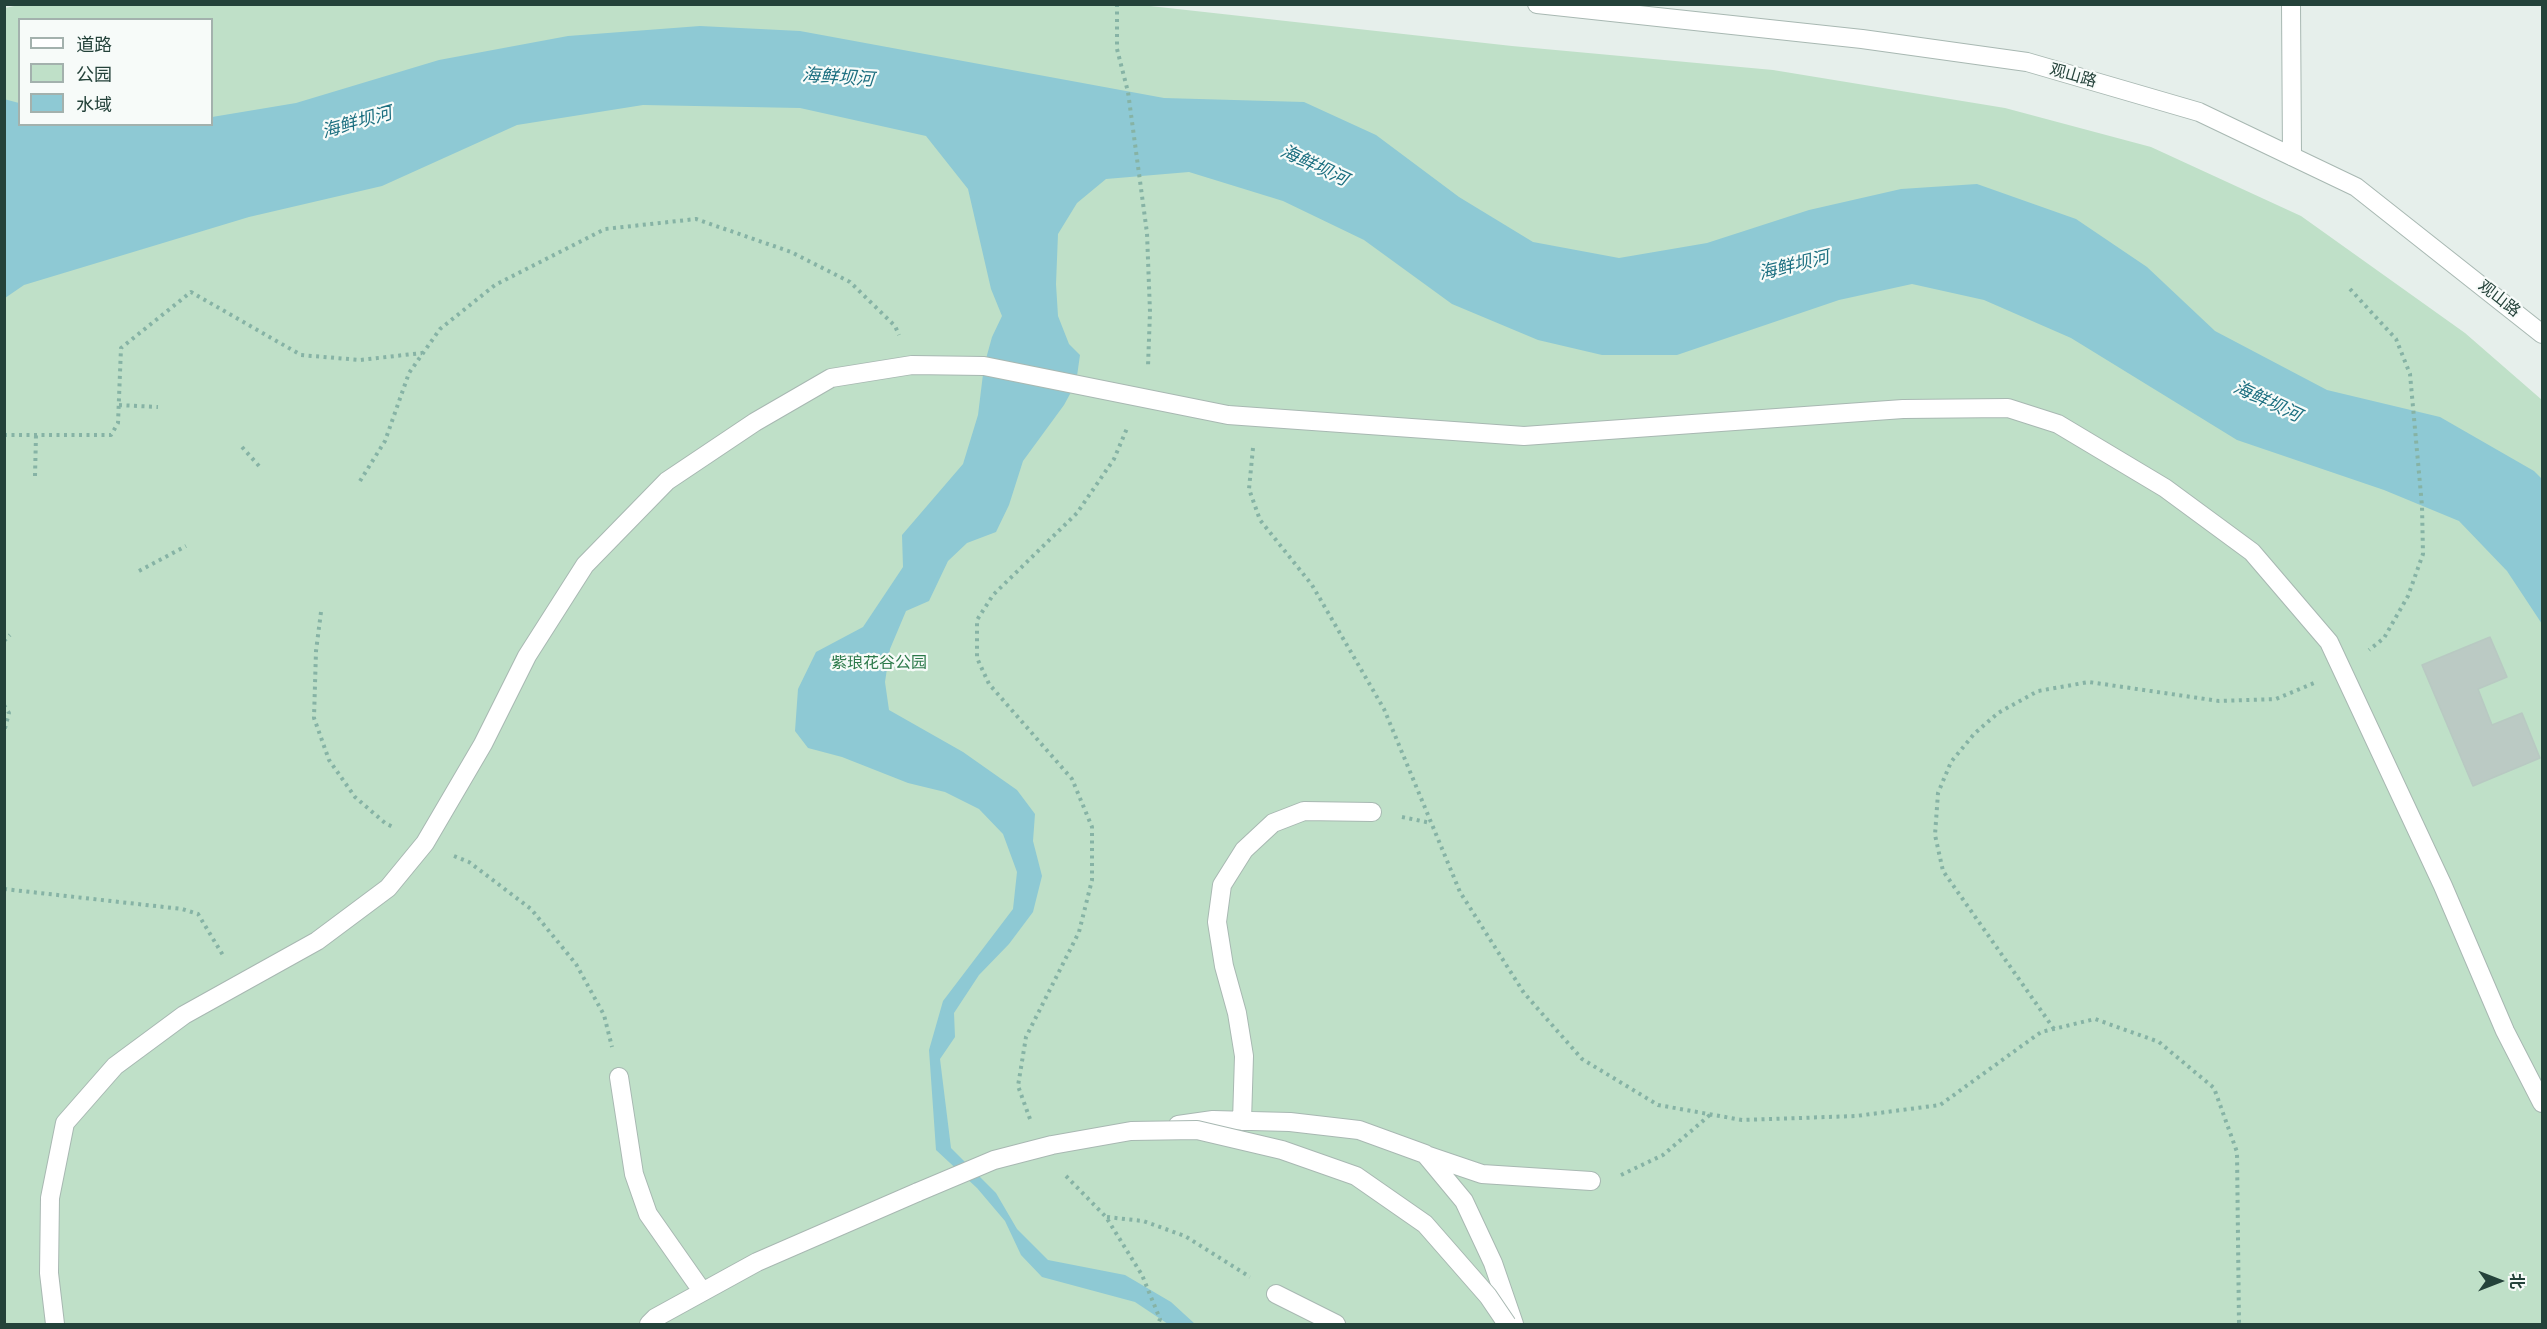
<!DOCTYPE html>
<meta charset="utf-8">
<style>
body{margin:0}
#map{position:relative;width:2547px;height:1329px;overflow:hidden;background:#e6efeb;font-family:Manrope,"Noto Sans SC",sans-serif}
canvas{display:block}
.frame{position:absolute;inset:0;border:6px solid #24423a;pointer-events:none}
.legend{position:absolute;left:18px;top:18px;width:195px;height:108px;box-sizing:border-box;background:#f7fbf9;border:2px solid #a3b1ad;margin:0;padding:8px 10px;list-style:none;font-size:18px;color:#24423a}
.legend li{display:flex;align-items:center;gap:12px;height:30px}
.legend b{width:30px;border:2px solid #a3b1ad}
.north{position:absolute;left:2469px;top:1251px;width:60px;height:60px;-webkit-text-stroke:4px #f7fbf9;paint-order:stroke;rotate:90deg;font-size:16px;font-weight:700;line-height:24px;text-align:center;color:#24423a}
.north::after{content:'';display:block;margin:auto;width:21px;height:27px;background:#24423a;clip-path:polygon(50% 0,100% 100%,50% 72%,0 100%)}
</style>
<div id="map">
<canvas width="2547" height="1329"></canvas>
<div class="frame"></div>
<ul class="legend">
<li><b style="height:8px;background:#fff"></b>道路</li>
<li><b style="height:16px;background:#bfe0c8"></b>公园</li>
<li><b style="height:16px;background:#8ec9d4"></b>水域</li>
</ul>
<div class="north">北</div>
</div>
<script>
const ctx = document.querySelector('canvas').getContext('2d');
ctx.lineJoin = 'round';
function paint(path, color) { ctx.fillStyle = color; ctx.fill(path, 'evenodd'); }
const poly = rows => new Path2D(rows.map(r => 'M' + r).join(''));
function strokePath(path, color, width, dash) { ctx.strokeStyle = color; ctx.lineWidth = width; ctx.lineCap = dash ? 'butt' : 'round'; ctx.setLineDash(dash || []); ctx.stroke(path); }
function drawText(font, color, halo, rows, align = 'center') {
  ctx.font = font + ' Manrope,"Noto Sans SC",sans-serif'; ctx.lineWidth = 4.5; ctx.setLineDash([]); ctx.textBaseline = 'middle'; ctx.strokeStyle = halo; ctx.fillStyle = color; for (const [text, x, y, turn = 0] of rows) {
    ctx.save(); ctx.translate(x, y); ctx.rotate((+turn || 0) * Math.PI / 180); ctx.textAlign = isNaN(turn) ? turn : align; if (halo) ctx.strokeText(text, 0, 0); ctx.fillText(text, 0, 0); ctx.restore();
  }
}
paint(poly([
 [23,4,1132,4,1512,46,1773,70,2005,108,2151,147,2301,216,2465,333,2542,400,2542,1324,5,1324,5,8],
 [20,20,212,20,212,124,20,124]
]), '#bfe0c8');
paint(poly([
 [700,26,800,31,1164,98,1304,102,1376,135,1459,197,1533,242,1619,258,1707,243,1809,210,1901,189,1977,184,2076,219,2147,267,2215,331,2327,390,2440,417,2534,471,2542,479,2542,624,2507,571,2459,521,2384,490,2237,440,2071,338,1984,300,1912,284,1839,300,1677,355,1602,355,1538,340,1452,304,1364,240,1283,201,1189,172,1106,179,1077,203,1058,234,1056,284,1058,316,1069,344,1080,355,1076,383,1064,405,1023,461,1009,505,996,532,967,543,948,561,929,601,906,611,890,649,885,682,889,710,963,752,1017,790,1035,814,1033,841,1042,876,1033,912,1009,944,979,975,954,1013,955,1037,940,1059,951,1148,996,1193,1017,1229,1048,1260,1125,1275,1171,1302,1195,1324,1168,1324,1135,1302,1042,1277,1021,1255,1005,1221,977,1188,936,1150,929,1050,943,1001,1013,909,1017,872,1003,834,979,809,945,792,908,783,842,757,808,748,795,731,798,689,816,652,863,627,903,567,902,535,963,464,978,415,984,366,992,337,1002,316,991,289,968,189,926,136,800,108,643,105,517,125,382,186,249,217,24,285,5,298,4,99,19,103,20,124,212,124,212,117,296,103,439,60,568,36]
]), '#8ec9d4');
const building = poly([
 [2490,637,2507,677,2478,689,2492,725,2522,713,2540,758,2473,786,2422,665,2490,637]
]);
paint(building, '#bbcac4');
strokePath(building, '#b8c9c2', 1.5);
const pedestrian = poly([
 [619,1077,634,1174,648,1214,702,1291],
 [1242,1121,1244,1056,1237,1013,1224,966,1217,922,1222,885,1244,850,1273,823,1304,811,1372,812],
 [1178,1125,1213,1120,1290,1122,1359,1130,1425,1154,1464,1201,1493,1263,1514,1324],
 [1426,1155,1482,1174,1591,1181],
 [1276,1294,1336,1324],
 [55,1324,49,1273,50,1198,65,1123,115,1066,184,1015,317,941,388,888,425,843,483,744,527,656,585,565,667,481,755,422,831,378,912,365,984,366,1228,415,1524,436,1903,409,2008,408,2058,424,2165,488,2252,552,2329,642,2443,886,2505,1031,2542,1103],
 [649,1324,655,1318,757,1262,918,1192]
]);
const minor = poly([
 [2291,4,2292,156]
]);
const tertiary = poly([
 [1537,4,1862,39,2027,62,2199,112,2356,187,2542,334]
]);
strokePath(pedestrian, '#a8b8b2', 20);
strokePath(minor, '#a8b8b2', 20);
strokePath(tertiary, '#a8b8b2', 20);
strokePath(poly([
 [1117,4,1117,49,1128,92,1147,233,1150,312,1148,366],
 [2350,289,2396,339,2410,374,2422,506,2423,554,2408,596,2384,638,2369,650],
 [119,405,158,407],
 [4,435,111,435,118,423,121,348,191,292,301,355,360,360,422,353],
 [242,447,259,466],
 [1253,448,1249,489,1260,520,1312,585,1384,709,1460,892,1524,993,1582,1059,1658,1105,1742,1120,1856,1116,1940,1105,2041,1032,2095,1019,2159,1042,2214,1088,2237,1152,2239,1324],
 [35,476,36,435],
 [360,481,385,441,409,373,440,329,495,285,605,229,696,219,791,252,850,282,895,326,899,335],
 [139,571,186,546],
 [321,612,316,651,314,718,329,760,355,797,385,823,395,828],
 [4,641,10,635],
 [4,705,9,713,4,732],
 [1402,817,1431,823],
 [454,856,469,862,531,909,576,964,604,1015,612,1047],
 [4,889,182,909,198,914,224,957],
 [2054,1029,1943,871,1935,835,1938,793,1951,762,1974,734,1998,713,2038,691,2089,682,2219,701,2276,699,2314,683],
 [1030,1119,1018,1086,1026,1037,1079,932,1092,880,1092,827,1072,779,989,684,977,658,977,620,993,595,1077,513,1114,459,1128,426],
 [1621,1175,1663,1155,1711,1114],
 [1066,1176,1106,1217,1142,1275,1160,1319,1158,1324],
 [1107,1217,1143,1221,1185,1236,1250,1277]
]), '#86b3a5', 4, [3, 4.5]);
strokePath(pedestrian, '#fff', 18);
strokePath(minor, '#fff', 18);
strokePath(tertiary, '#fff', 18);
const pedestrianBridge = poly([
 [918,1192,994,1160,1052,1145,1131,1131,1197,1130,1282,1150,1356,1176,1425,1224,1488,1296,1507,1324]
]);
strokePath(pedestrianBridge, '#a8b8b2', 20, []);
strokePath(pedestrianBridge, '#fff', 18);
drawText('16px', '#24423a', '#f7fbf9', [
 ["观山路",2073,76,16],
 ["观山路",2499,299,38]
]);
drawText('16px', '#2d7a4b', '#f7fbf9', [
 ["紫琅花谷公园",879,664]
]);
drawText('italic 18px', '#1c6f80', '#f7fbf9', [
 ["海鲜坝河",838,78,4],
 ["海鲜坝河",357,123,-16],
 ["海鲜坝河",1314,166,25],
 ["海鲜坝河",1794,266,-14],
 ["海鲜坝河",2267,402,25]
]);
</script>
